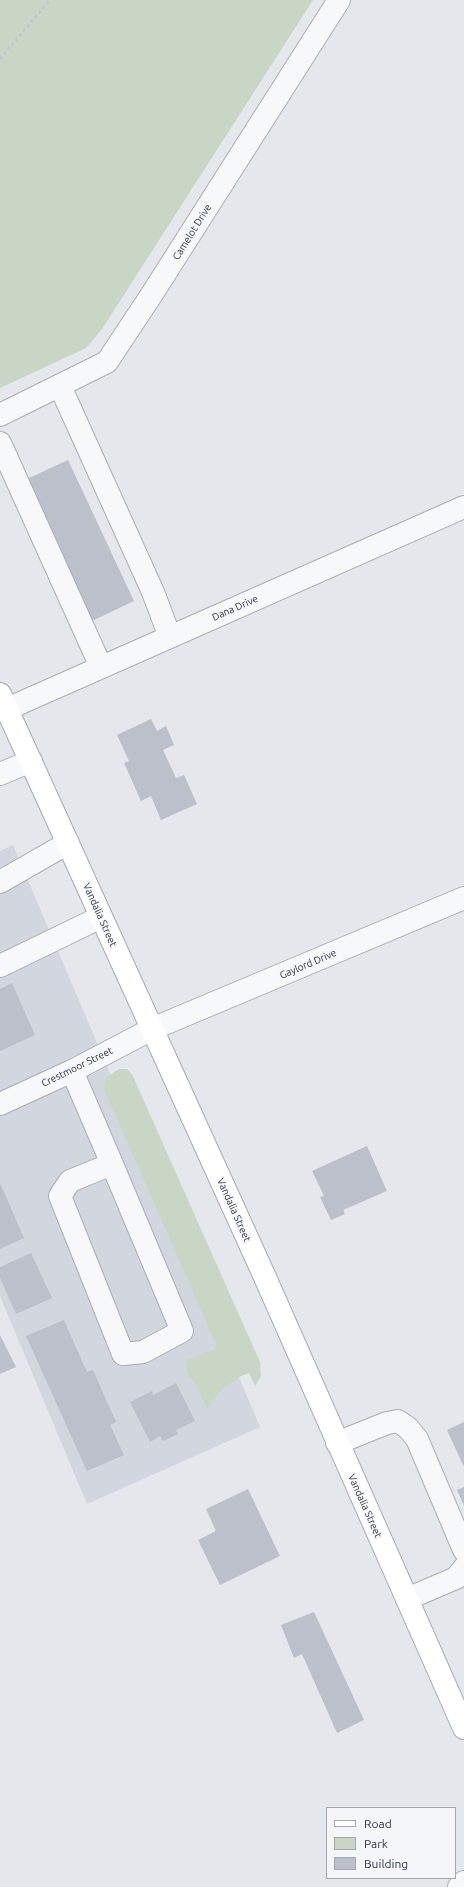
<!DOCTYPE html>
<style>
body{margin:0}
#map{position:relative;width:464px;height:1887px;overflow:hidden;background:#e4e7ec;font-family:Ubuntu,sans-serif}
canvas{display:block}
.legend{position:absolute;left:326px;top:1807px;width:130px;height:72px;box-sizing:border-box;background:#f4f6f9;border:1px solid #a4a8b1;margin:0;padding:5px 7px;list-style:none;font-size:12px;color:#2b3445}
.legend li{display:flex;align-items:center;gap:8px;height:20px}
.legend b{width:20px;border:1px solid #a4a8b1}
</style>
<div id="map">
<canvas width="464" height="1887"></canvas>
<ul class="legend">
<li><b style="height:5px;background:#fff"></b>Road</li>
<li><b style="height:11px;background:#c9d6c5"></b>Park</li>
<li><b style="height:11px;background:#bbc0ca"></b>Building</li>
</ul>
</div>
<script>
const ctx = document.querySelector('canvas').getContext('2d');
ctx.lineJoin = 'round';
function paint(path, color) { ctx.fillStyle = color; ctx.fill(path, 'evenodd'); }
const poly = rows => new Path2D(rows.map(r => 'M' + r).join(''));
function strokePath(path, color, width, dash) { ctx.strokeStyle = color; ctx.lineWidth = width; ctx.lineCap = dash ? 'butt' : 'round'; ctx.setLineDash(dash || []); ctx.stroke(path); }
function drawText(font, color, halo, rows, align = 'center') {
  ctx.font = font + ' Ubuntu,sans-serif'; ctx.lineWidth = 3.5; ctx.setLineDash([]); ctx.textBaseline = 'middle'; ctx.strokeStyle = halo; ctx.fillStyle = color; for (const [text, x, y, turn = 0] of rows) {
    ctx.save(); ctx.translate(x, y); ctx.rotate((+turn || 0) * Math.PI / 180); ctx.textAlign = isNaN(turn) ? turn : align; if (halo) ctx.strokeText(text, 0, 0); ctx.fillText(text, 0, 0); ctx.restore();
  }
}
paint(poly([
 [13,845,260,1427,87,1504,0,1296,0,851]
]), '#d2d6de');
paint(poly([
 [0,0,313,0,102,329,86,348,0,388],
 [119,1069,127,1069,132,1074,260,1362,261,1376,255,1386,249,1373,241,1376,222,1389,207,1409,195,1382,188,1376,185,1361,215,1349,216,1344,104,1089,106,1078]
]), '#c9d6c5');
paint(poly([
 [68,460,134,601,92,621,25,480],
 [151,719,157,731,166,726,174,745,163,750,176,778,184,775,197,804,161,820,151,796,141,801,124,763,129,761,117,735],
 [12,983,35,1035,0,1051,0,989],
 [367,1146,387,1191,343,1210,345,1214,331,1220,320,1197,324,1196,312,1171],
 [0,1183,24,1238,0,1249],
 [31,1253,52,1298,16,1314,0,1278,0,1267],
 [64,1320,87,1372,93,1370,116,1422,110,1425,124,1455,87,1471,26,1336],
 [0,1335,16,1367,0,1374],
 [176,1383,195,1421,176,1430,178,1434,163,1441,160,1436,150,1442,130,1402,152,1391,153,1395],
 [464,1422,464,1467,447,1430],
 [464,1487,464,1506,457,1490],
 [248,1489,280,1556,220,1585,198,1540,216,1531,206,1509],
 [314,1612,364,1720,337,1733,302,1654,294,1658,281,1625]
]), '#bbc0ca');
const minor = poly([
 [60,386,153,592,170,637],
 [0,415,107,362,152,294,339,0],
 [0,443,101,667],
 [7,709,464,507],
 [0,774,31,761],
 [0,882,68,843],
 [0,966,101,917],
 [72,1071,112,1164,182,1331,143,1352,123,1354,60,1196,70,1181,112,1164],
 [0,1104,72,1071,152,1029,464,898],
 [337,1443,387,1423,398,1421,408,1428,417,1439,464,1550],
 [407,1599,456,1578,464,1568],
 [459,1887,464,1882]
]);
const major = poly([
 [0,694,264,1275,464,1728]
]);
strokePath(minor, '#a9aeb7', 24);
strokePath(major, '#a3abb8', 24);
strokePath(poly([
 [0,59,50,0]
]), '#c2c5cb', 2.5, [3, 3]);
strokePath(minor, '#f7f8fa', 22);
strokePath(major, '#fff', 22);
drawText('10px', '#2b3445', '#f4f6f9', [
 ["Camelot Drive",192,232,-58],
 ["Dana Drive",235,608,-24],
 ["Vandalia Street",100,915,66],
 ["Gaylord Drive",308,964,-23],
 ["Crestmoor Street",77,1067,-26],
 ["Vandalia Street",234,1210,66],
 ["Vandalia Street",365,1506,66]
]);
</script>
